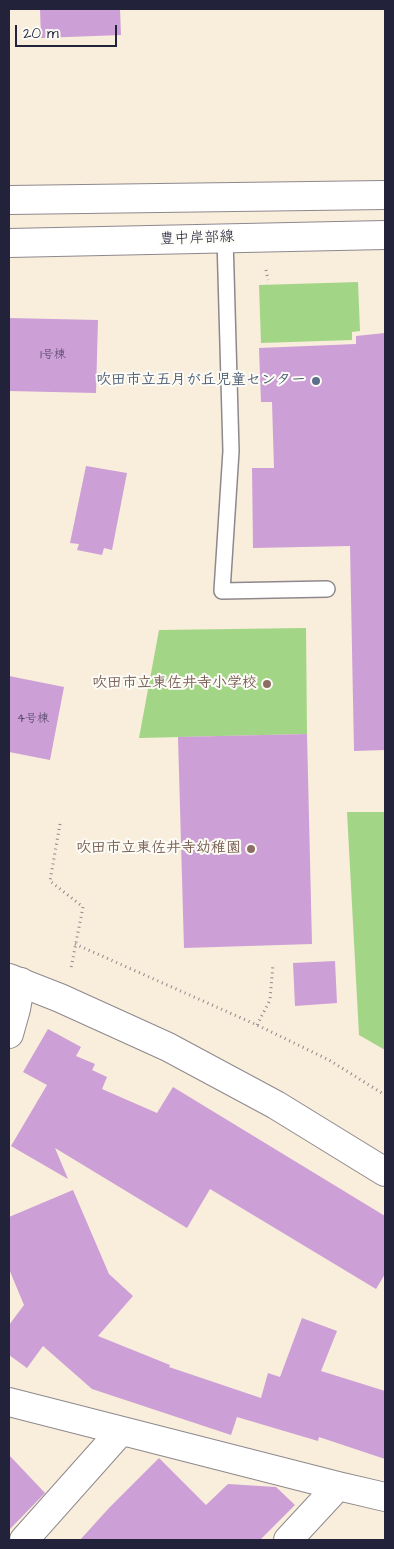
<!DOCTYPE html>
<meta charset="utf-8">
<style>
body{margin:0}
#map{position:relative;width:394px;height:1549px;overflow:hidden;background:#f9eddc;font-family:"Architects Daughter",sans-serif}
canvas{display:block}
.frame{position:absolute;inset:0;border:10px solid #22223b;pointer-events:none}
.scale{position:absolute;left:15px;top:25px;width:102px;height:22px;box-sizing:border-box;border:2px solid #22223b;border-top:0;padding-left:6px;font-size:15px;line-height:18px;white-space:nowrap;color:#22223b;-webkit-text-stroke:4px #fdfcf7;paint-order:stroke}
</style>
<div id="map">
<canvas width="394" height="1549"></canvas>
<div class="frame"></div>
<div class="scale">20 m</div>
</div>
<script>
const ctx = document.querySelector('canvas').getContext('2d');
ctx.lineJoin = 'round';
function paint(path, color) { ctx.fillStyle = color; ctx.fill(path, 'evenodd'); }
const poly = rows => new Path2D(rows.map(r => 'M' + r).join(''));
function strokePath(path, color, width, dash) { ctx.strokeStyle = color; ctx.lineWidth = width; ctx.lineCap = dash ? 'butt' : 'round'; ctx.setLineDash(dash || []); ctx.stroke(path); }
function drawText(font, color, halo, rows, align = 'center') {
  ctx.font = font + ' "Architects Daughter","Klee One",sans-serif'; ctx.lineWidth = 4; ctx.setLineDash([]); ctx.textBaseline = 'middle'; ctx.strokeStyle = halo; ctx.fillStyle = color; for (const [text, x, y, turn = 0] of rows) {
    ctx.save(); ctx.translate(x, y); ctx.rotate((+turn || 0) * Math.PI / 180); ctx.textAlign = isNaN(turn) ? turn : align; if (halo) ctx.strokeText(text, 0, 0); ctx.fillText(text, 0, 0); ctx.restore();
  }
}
paint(poly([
 [358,282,360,331,352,332,352,340,261,343,259,285],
 [306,628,307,734,139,738,159,630],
 [347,812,385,812,385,1050,359,1035]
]), '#a2d686');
paint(poly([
 [40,9,120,9,121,35,41,38],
 [9,318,98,320,96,393,9,391],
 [385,333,385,750,354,751,350,546,253,548,252,468,274,468,272,402,261,402,259,348,356,344,356,336],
 [86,466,127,473,112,550,104,548,102,555,77,550,79,544,70,543],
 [9,676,64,687,50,760,9,752],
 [307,734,312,944,184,948,178,737],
 [335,961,337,1003,295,1006,293,963],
 [48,1029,81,1047,76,1056,95,1064,92,1070,107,1077,102,1089,157,1113,173,1087,385,1216,385,1274,376,1289,210,1189,187,1228,55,1148,68,1179,11,1146,47,1085,23,1072],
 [73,1190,109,1274,133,1296,98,1336,170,1365,169,1367,261,1398,268,1373,280,1377,302,1318,337,1331,321,1371,385,1391,385,1459,319,1437,318,1441,237,1417,231,1435,92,1389,43,1346,27,1368,9,1355,9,1325,24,1305,9,1269,9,1217],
 [9,1455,45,1493,9,1530],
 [159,1458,206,1505,228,1484,276,1487,295,1505,260,1540,80,1540,109,1508]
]), '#cc9fd6');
const service = poly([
 [225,238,231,451,222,591,327,589]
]);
const minor = poly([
 [9,1034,16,1009,21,982],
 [9,1402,338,1486,385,1497],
 [24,1540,121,1431],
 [288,1540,338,1486]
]);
const tertiary = poly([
 [9,200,385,195],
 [9,243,385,235],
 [9,978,60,998,168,1047,276,1105,385,1172]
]);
strokePath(service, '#8e888c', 18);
strokePath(minor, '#8e888c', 30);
strokePath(tertiary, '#8e888c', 30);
strokePath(poly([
 [266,270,268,280],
 [60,824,50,881,83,907,71,968],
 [75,944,257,1025,329,1060,385,1095],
 [257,1025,270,1000,273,964]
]), '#8e888c', 3, [1, 4]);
strokePath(service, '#fff', 15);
strokePath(minor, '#fff', 28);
strokePath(tertiary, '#fff', 28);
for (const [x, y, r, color] of [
 [316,381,5,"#5c6f8a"],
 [267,684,5,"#8d6e63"],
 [251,849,5,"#8d6e63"]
]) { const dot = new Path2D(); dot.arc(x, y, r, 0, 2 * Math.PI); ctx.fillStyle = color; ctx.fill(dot); strokePath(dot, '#fdfcf7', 2); }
drawText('12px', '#4c4162', null, [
 ["1号棟",53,355],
 ["4号棟",33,719]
]);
drawText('15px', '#22223b', '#fdfcf7', [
 ["豊中岸部線",197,239,-2]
]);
drawText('bold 15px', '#4e5e75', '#fdfcf7', [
 ["吹田市立五月が丘児童センター",306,381]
], 'right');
drawText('bold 15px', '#785e54', '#fdfcf7', [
 ["吹田市立東佐井寺小学校",257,684],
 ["吹田市立東佐井寺幼稚園",241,849]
], 'right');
</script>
